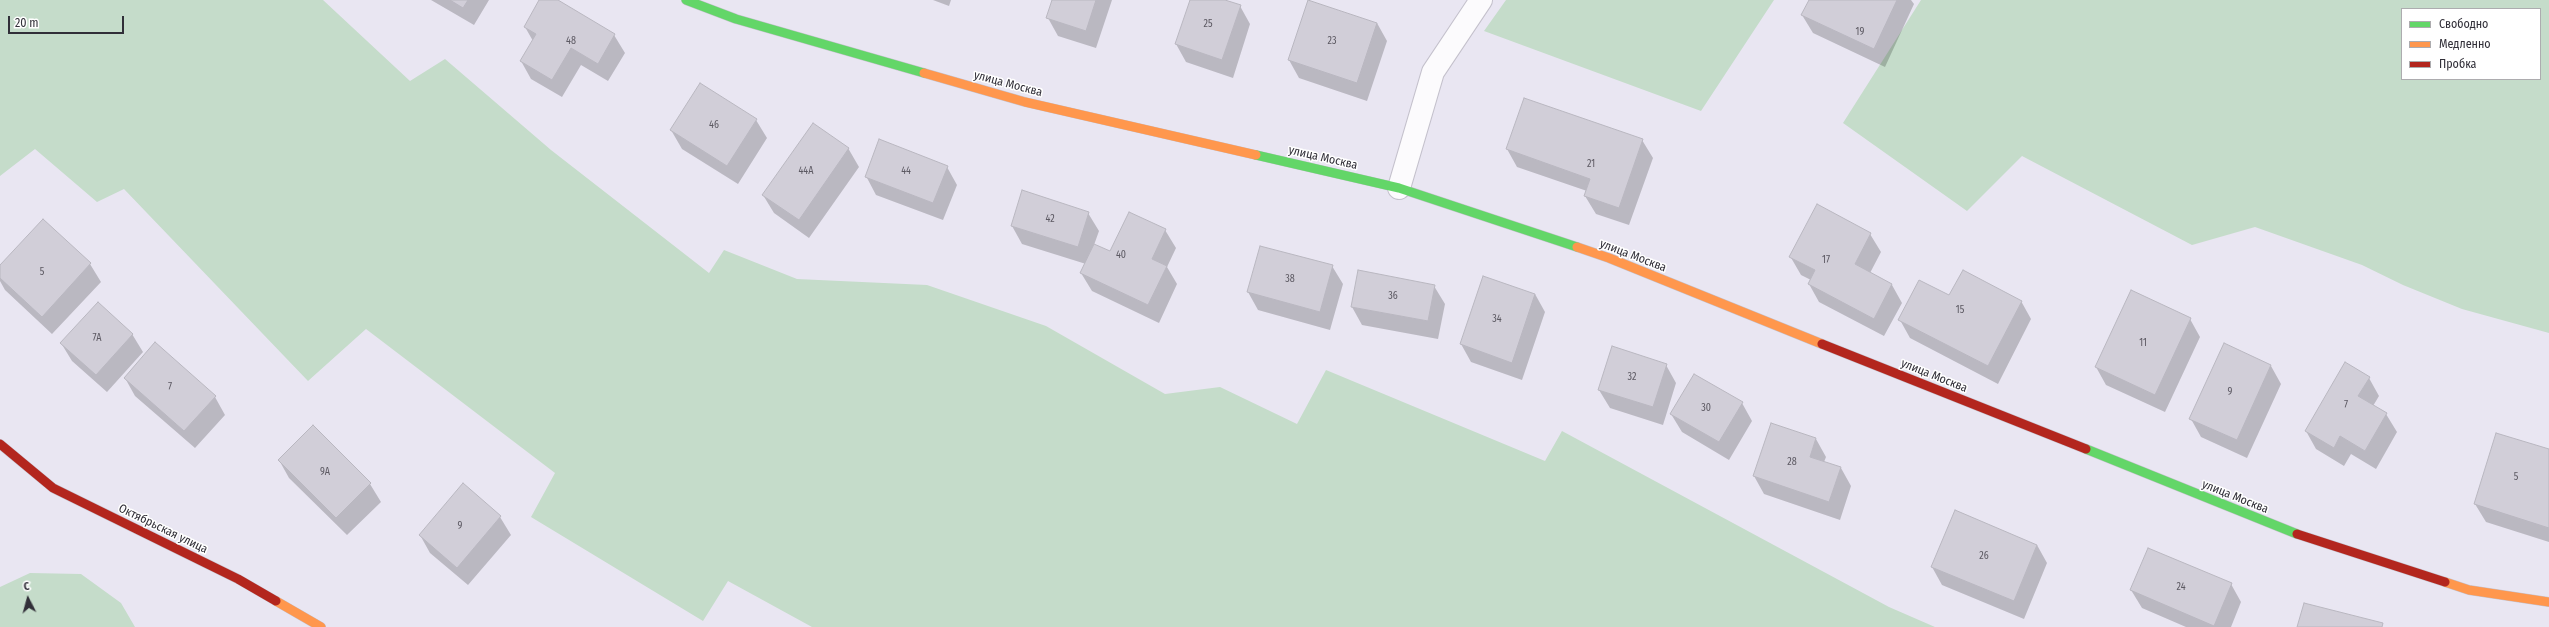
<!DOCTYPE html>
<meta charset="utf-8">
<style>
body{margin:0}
#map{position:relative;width:2549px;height:627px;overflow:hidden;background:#e9e6f2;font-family:"Fira Sans Condensed",sans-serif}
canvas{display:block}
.legend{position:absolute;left:2401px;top:8px;width:140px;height:72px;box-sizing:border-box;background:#fff;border:1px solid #adacaf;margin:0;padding:5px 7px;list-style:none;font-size:12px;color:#312f38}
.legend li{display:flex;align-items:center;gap:8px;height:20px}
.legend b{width:20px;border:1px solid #adacaf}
.north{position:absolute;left:8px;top:579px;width:40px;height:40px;-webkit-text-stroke:3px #fff;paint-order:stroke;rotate:354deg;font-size:11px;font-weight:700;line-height:16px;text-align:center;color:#312f38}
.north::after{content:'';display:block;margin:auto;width:14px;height:18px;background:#312f38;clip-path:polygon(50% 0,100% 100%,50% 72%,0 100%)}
.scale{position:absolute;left:8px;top:16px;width:116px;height:18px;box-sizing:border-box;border:2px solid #312f38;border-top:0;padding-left:5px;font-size:12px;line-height:14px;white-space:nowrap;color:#312f38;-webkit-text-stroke:3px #fff;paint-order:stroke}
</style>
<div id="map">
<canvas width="2549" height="627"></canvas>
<ul class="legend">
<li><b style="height:5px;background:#63d668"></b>Свободно</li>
<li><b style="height:5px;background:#ff974d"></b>Медленно</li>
<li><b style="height:5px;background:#b3261e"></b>Пробка</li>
</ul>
<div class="north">С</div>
<div class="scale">20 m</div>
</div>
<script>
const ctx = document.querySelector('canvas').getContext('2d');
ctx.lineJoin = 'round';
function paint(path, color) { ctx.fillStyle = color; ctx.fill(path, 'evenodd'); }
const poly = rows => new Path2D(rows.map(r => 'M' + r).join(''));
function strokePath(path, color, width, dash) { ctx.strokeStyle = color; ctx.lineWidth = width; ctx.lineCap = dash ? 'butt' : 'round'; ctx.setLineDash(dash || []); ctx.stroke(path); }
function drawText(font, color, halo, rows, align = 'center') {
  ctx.font = font + ' "Fira Sans Condensed",sans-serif'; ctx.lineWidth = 3; ctx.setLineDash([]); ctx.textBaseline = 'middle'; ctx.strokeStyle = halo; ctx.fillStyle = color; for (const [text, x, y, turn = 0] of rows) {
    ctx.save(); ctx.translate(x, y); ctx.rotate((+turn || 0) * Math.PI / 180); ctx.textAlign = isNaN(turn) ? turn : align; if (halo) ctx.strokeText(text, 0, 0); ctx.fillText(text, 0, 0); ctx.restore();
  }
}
paint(poly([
 [0,0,323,0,410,81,445,59,551,150,709,273,724,250,797,279,927,285,1046,326,1165,394,1220,387,1297,424,1326,370,1545,461,1562,431,1889,607,1935,627,812,627,728,581,703,621,531,517,555,473,366,329,308,381,124,189,97,202,35,149,0,176],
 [1506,0,1774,0,1701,111,1484,31],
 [1921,0,2549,0,2549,333,2462,309,2403,285,2362,265,2255,227,2192,245,2022,156,1967,211,1843,123],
 [2402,9,2540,9,2540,79,2402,79],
 [30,573,81,574,121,603,135,627,0,627,0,587]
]), '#c5dcca');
paint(poly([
 [431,0,489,0,474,25],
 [540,0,556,0,614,35,625,53,608,81,581,65,562,97,531,79,521,61,533,41,525,27],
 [933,0,951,0,949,6],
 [1053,0,1112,0,1096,48,1058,36,1048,18],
 [1191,0,1222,0,1240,6,1250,24,1233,78,1186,62,1176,44],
 [1810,0,1911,0,1914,4,1885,67,1813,33,1802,15],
 [1377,23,1387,41,1367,101,1299,78,1289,60],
 [700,85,756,120,767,138,738,184,682,149,671,130],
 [1642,140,1653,158,1629,225,1596,214,1585,196,1587,191,1517,167,1507,149],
 [848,148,859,167,809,238,774,213,763,195],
 [947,167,957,185,943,220,876,195,866,176],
 [1088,213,1099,231,1094,245,1110,252,1165,230,1176,248,1167,267,1177,284,1159,323,1092,291,1081,273,1086,264,1022,244,1012,226],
 [1870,234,1881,252,1870,273,1892,285,1902,303,1884,336,1819,302,1809,284,1811,280,1801,275,1790,256],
 [90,264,101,282,52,334,5,290,0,281,0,267],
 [1332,266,1343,284,1330,330,1258,310,1248,292],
 [1434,286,1445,304,1438,339,1362,325,1352,307],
 [1535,294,1545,312,1522,380,1471,362,1461,344],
 [1950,297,2021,301,2031,319,1998,384,1910,338,1900,320],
 [2190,319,2200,337,2165,412,2106,385,2096,367],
 [132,334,143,352,107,392,72,361,61,343],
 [1666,365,1676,383,1663,425,1610,408,1599,390],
 [2271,366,2281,384,2247,458,2201,437,2191,419],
 [125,378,215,397,225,415,195,448,135,396],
 [2369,378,2379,396,2373,406,2386,414,2397,432,2376,469,2351,454,2344,466,2316,449,2306,431],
 [1742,403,1752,421,1729,460,1682,432,1671,414],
 [313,427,370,484,381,502,347,535,289,478,279,460],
 [1816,439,1826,457,1824,462,1841,468,1851,486,1840,520,1764,494,1754,476],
 [2549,450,2549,542,2486,522,2475,504],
 [463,485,500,517,511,535,468,585,430,553,420,535],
 [2037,545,2047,563,2024,619,1942,585,1932,567],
 [2231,584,2241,602,2231,627,2186,627,2142,608,2131,590]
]), '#0003');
const building = poly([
 [450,0,468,0,463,8,450,0],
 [539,0,558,0,615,34,598,64,571,48,552,80,520,61,536,34,524,27,539,0],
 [1052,0,1096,0,1086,31,1046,18,1052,0],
 [1190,0,1225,0,1241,5,1222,60,1175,44,1190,0],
 [1308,0,1377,23,1357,83,1288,60,1308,0],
 [1809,0,1897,0,1874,49,1801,15,1809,0],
 [700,83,757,119,727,166,670,130,700,83],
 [1524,98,1643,139,1619,208,1584,196,1590,179,1506,149,1524,98],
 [813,123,849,148,799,220,762,195,813,123],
 [879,139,948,166,933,203,865,177,879,139],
 [1022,190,1089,212,1078,247,1011,226,1022,190],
 [1817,204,1871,233,1855,264,1892,284,1874,319,1808,284,1815,270,1789,257,1817,204],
 [1129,212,1166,229,1152,259,1167,266,1148,305,1080,273,1094,244,1110,251,1129,212],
 [43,219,91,263,42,317,0,278,0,265,43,219],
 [1260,246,1333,265,1320,312,1247,292,1260,246],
 [1358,270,1435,285,1428,321,1351,307,1358,270],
 [1963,270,2022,301,1988,366,1898,320,1919,280,1949,295,1963,270],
 [1483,276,1535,294,1512,363,1460,344,1483,276],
 [2131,290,2191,318,2155,395,2095,367,2131,290],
 [98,302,133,334,96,375,60,343,98,302],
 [155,342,216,396,184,431,124,378,155,342],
 [2224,343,2271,365,2237,440,2189,419,2224,343],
 [1612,346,1667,364,1653,407,1598,390,1612,346],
 [2345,362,2370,377,2358,396,2387,413,2365,451,2340,436,2334,448,2305,431,2345,362],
 [1694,374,1743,402,1719,442,1670,414,1694,374],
 [1771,423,1816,438,1810,457,1841,467,1829,502,1753,476,1771,423],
 [313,425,371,483,336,518,278,460,313,425],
 [2496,433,2549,449,2549,528,2474,504,2496,433],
 [463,483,501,516,457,568,419,535,463,483],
 [1955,510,2037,545,2014,601,1931,567,1955,510],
 [2148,548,2232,583,2214,626,2130,590,2148,548],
 [2304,603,2383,623,2382,627,2297,627,2304,603]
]);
paint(building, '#d1ced8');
strokePath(building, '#b9b7c0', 1);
const street = poly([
 [1399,188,1433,72,1481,0]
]);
const fast = poly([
 [686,0,736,19,924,73],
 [1256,155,1399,188,1577,247],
 [2086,449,2297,534]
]);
const slow = poly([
 [924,73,1025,102,1256,155],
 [1577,247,1609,258,1822,344],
 [2445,582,2469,590,2549,602],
 [276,601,321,627]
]);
const jam = poly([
 [1822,344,2086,449],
 [0,444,53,488,238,579,276,601],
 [2297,534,2445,582]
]);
strokePath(street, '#c4c1cc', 24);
strokePath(fast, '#c4c1cc', 10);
strokePath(slow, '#c4c1cc', 10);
strokePath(jam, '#c4c1cc', 10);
strokePath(street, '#fcfbfd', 22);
strokePath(fast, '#63d668', 9);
strokePath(slow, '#ff974d', 9);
strokePath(jam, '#b3261e', 9);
drawText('10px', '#5c5962', null, [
 ["25",1208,24],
 ["19",1860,32],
 ["48",571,41],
 ["23",1332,41],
 ["46",714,125],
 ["21",1591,164],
 ["44А",806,171],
 ["44",906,171],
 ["42",1050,219],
 ["40",1121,255],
 ["17",1826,260],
 ["5",42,272],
 ["38",1290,279],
 ["36",1393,296],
 ["15",1960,310],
 ["34",1497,319],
 ["7А",97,338],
 ["11",2143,343],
 ["32",1632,377],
 ["7",170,387],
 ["9",2230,392],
 ["7",2346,405],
 ["30",1706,408],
 ["28",1792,462],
 ["9А",325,472],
 ["5",2516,477],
 ["9",460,526],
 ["26",1984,556],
 ["24",2181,587]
]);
drawText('12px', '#312f38', '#fff', [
 ["улица Москва",1008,84,15],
 ["улица Москва",1323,158,13],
 ["улица Москва",1633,256,21],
 ["улица Москва",1934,376,22],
 ["улица Москва",2235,497,22],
 ["Октябрьская улица",163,529,26]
]);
</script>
